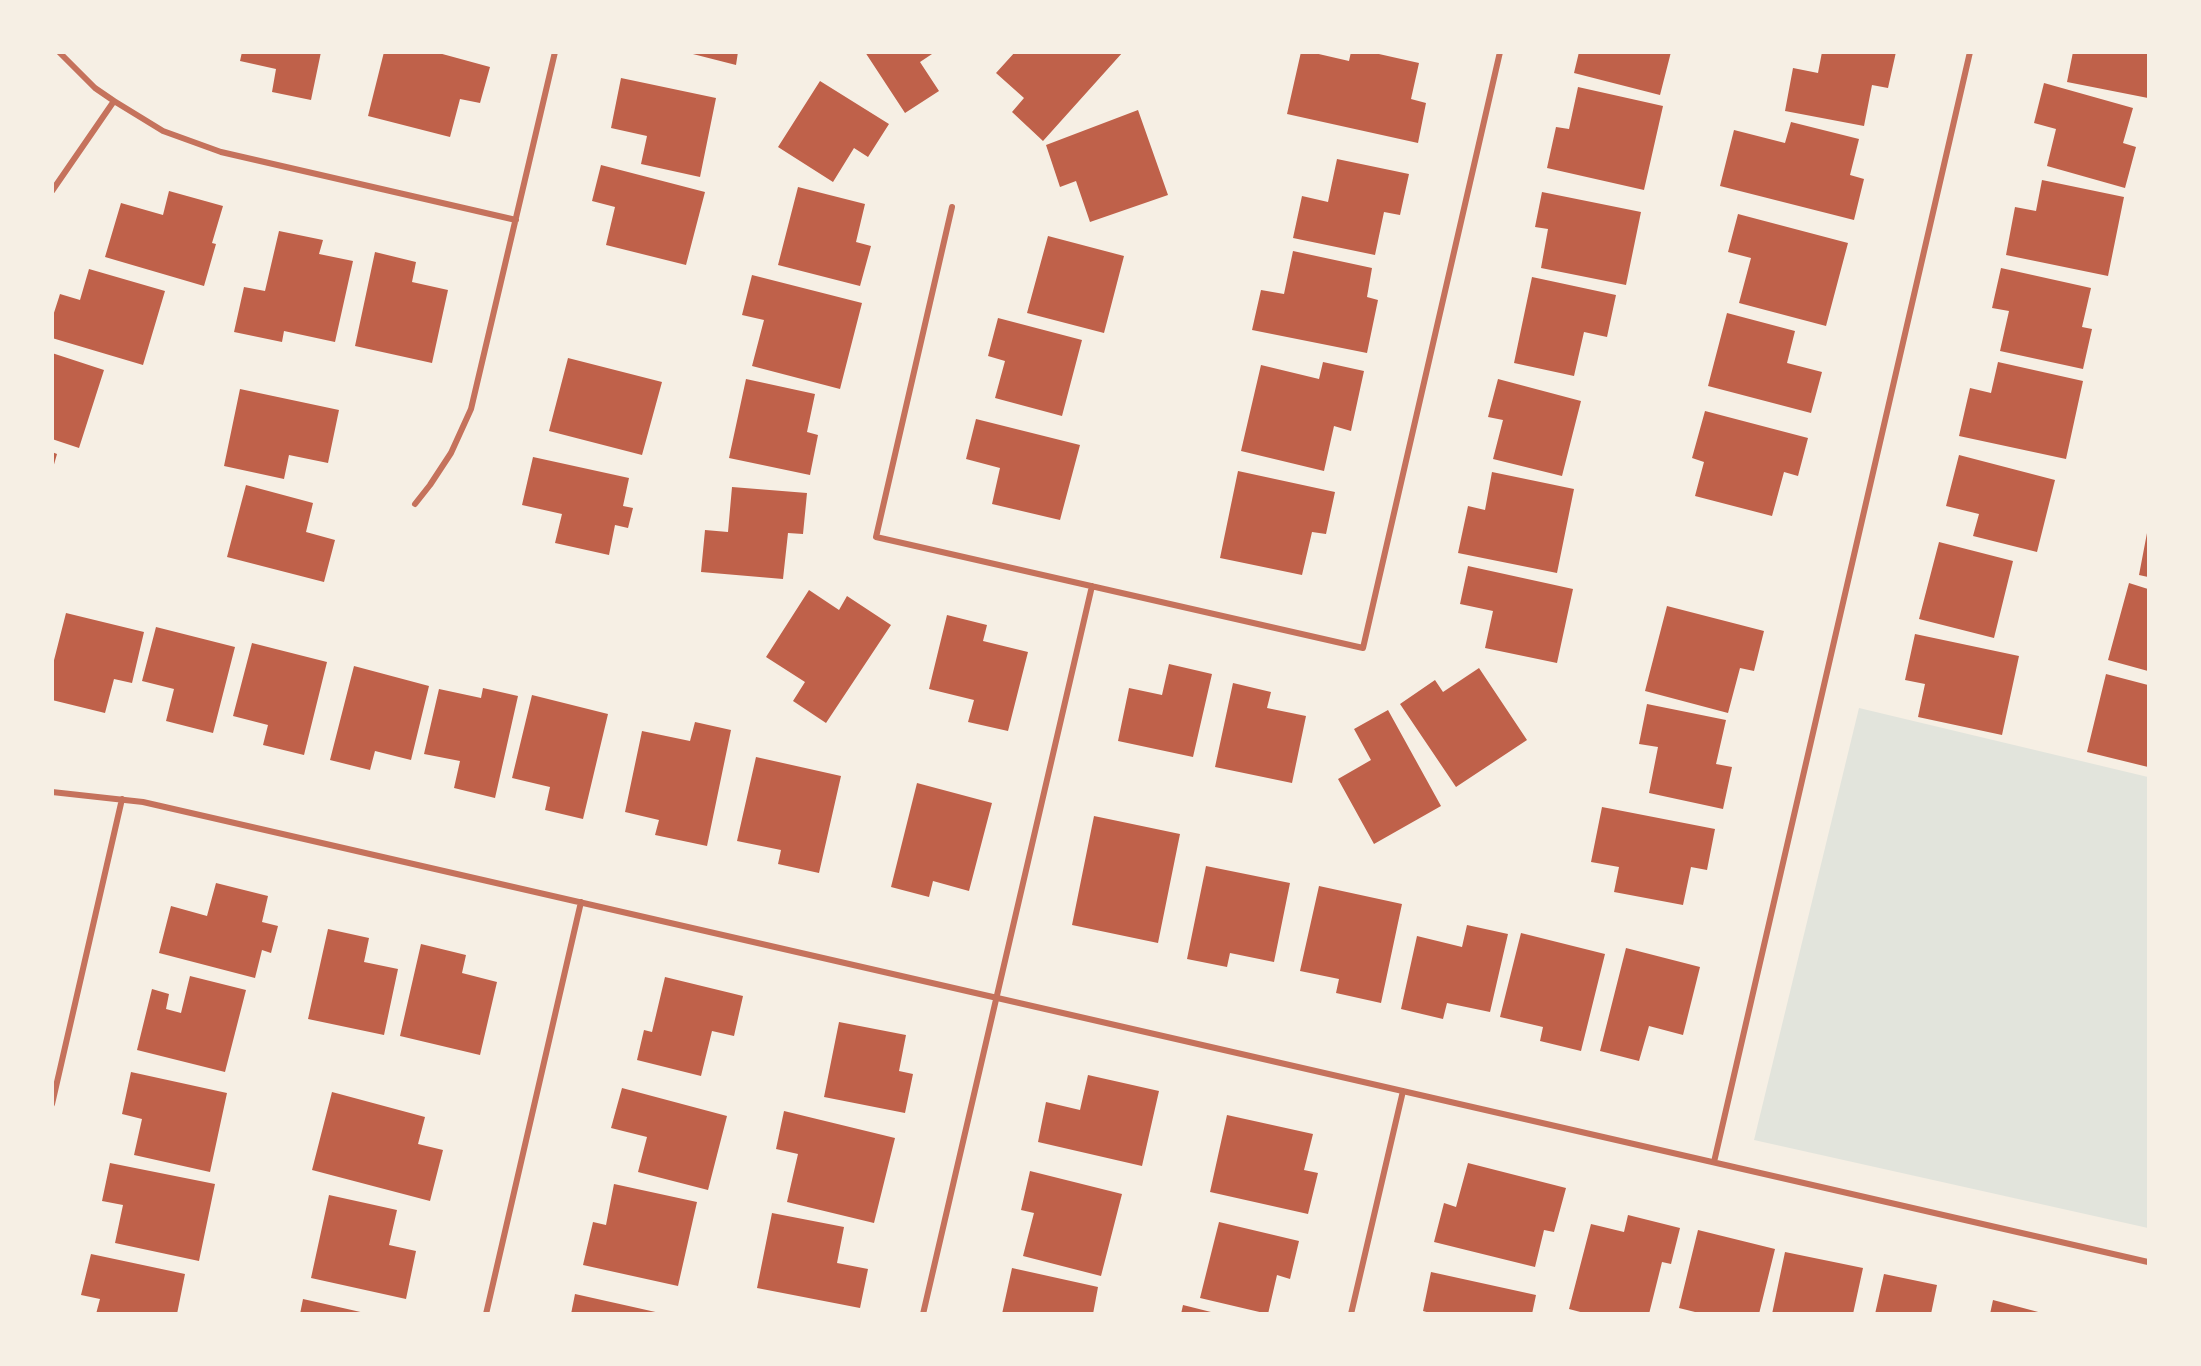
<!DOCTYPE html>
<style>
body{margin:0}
#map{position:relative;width:2201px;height:1366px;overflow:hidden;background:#f6efe4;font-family:"Exo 2",sans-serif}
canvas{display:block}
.frame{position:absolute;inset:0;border:54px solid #f6efe4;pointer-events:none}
</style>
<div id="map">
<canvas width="2201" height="1366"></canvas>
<div class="frame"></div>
</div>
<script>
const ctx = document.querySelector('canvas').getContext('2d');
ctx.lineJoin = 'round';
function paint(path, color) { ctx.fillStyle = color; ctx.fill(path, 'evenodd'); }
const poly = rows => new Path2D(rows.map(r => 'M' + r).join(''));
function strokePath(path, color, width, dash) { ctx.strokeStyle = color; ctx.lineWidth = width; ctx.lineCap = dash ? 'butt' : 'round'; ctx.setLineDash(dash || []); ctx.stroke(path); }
paint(poly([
 [1859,708,2148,777,2148,1228,1754,1140]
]), '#e2e4dc');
paint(poly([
 [242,52,321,52,311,100,272,92,276,69,240,61],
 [384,52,435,52,490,67,480,103,460,99,450,137,368,116],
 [685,52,738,52,736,65],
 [865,52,935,52,920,62,939,91,905,113],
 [1015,52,1123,52,1043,141,1012,112,1024,98,996,73],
 [1301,52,1310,52,1349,61,1351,52,1370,52,1419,63,1411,99,1426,103,1418,143,1287,114],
 [1579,52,1671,52,1660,95,1574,73],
 [1822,52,1896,52,1888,88,1872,85,1864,126,1785,111,1793,68,1818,73],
 [2073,52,2148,52,2148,98,2067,82],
 [621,78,716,98,700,177,641,164,647,136,611,128],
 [820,81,889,124,868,157,854,148,833,182,778,147],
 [2044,83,2133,108,2123,143,2136,147,2125,188,2047,166,2056,129,2034,123],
 [1578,87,1663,106,1644,190,1547,168,1556,127,1569,129],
 [1138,110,1168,195,1090,222,1076,181,1060,187,1046,145],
 [1791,122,1859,139,1850,175,1864,179,1854,220,1720,186,1734,130,1785,143],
 [1337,159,1409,174,1400,215,1384,212,1375,255,1293,238,1302,196,1328,202],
 [601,165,705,192,686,265,606,245,615,207,592,201],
 [2042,180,2124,197,2108,276,2006,255,2015,207,2036,211],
 [798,187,865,204,856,242,871,246,860,286,778,265],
 [169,191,223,206,212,243,216,244,204,286,105,257,121,203,163,215],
 [1542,192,1641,212,1626,285,1541,268,1548,229,1535,227],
 [1738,214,1848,243,1826,326,1739,303,1751,258,1728,252],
 [279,231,323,240,319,254,353,261,335,342,284,331,282,342,234,332,244,287,265,291],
 [1048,236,1124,256,1104,333,1027,313],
 [1293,251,1372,268,1367,297,1378,300,1367,353,1252,330,1261,290,1284,294],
 [375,252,416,262,412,282,448,290,432,363,355,346],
 [2001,268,2091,288,2082,327,2092,329,2083,369,2000,351,2009,311,1992,308],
 [89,269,165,291,143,365,52,338,52,319,60,294,80,300],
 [752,275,862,303,840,389,752,366,764,320,742,315],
 [1532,277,1616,295,1607,337,1584,332,1574,376,1514,363],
 [1727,313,1795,331,1787,363,1822,372,1811,413,1708,386],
 [998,318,1082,340,1062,416,995,398,1005,361,988,356],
 [52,353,104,370,79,448,52,439],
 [568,358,662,382,642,455,549,431],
 [1323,362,1364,371,1351,431,1334,426,1324,471,1241,451,1261,365,1319,379],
 [1998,362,2083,381,2066,459,1959,436,1970,388,1991,393],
 [746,379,815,394,807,432,818,435,810,475,729,458],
 [1498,379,1581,401,1562,476,1493,459,1503,420,1488,417],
 [240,389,339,410,328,463,289,455,284,479,224,466],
 [1705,411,1808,438,1798,476,1784,472,1772,516,1695,496,1704,462,1692,458],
 [976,419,1080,445,1060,520,992,504,1000,468,966,459],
 [52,452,57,454,53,468,52,468],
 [1959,455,2055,480,2037,552,1973,536,1979,514,1946,506],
 [533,457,629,478,623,506,633,508,628,528,615,525,609,555,555,543,562,514,522,505],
 [1238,471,1335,492,1326,534,1312,532,1302,575,1220,558],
 [1492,472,1574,489,1557,573,1458,553,1468,506,1485,510],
 [246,485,313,503,306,532,335,540,324,582,227,557],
 [732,487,807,493,803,534,788,533,783,579,701,572,705,530,728,532],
 [2147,533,2148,533,2148,577,2139,575],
 [1939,542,2013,561,1994,638,1919,619],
 [1468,566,1573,589,1557,663,1485,648,1493,611,1460,604],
 [2129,583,2148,589,2148,671,2108,660],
 [809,590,839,610,847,596,891,625,826,723,793,701,805,682,766,657],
 [1667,606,1764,631,1754,671,1740,668,1728,713,1645,691],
 [66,613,144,632,132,683,114,679,105,713,52,700,52,668],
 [947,615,987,625,983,641,1028,652,1008,731,968,722,974,700,929,689],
 [156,627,235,647,213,733,166,721,174,689,142,681],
 [1915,634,2019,656,2002,735,1918,717,1925,684,1905,680],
 [252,643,327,662,304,755,263,745,268,725,233,716],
 [1169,664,1212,674,1193,757,1118,741,1129,688,1162,695],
 [354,666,429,686,411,760,375,751,370,770,330,760],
 [1479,668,1527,740,1456,787,1400,704,1435,680,1443,692],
 [2106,674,2148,685,2148,767,2087,752],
 [1233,683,1271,692,1267,708,1306,716,1292,783,1215,767],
 [483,688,518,696,495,798,454,788,460,761,424,754,439,689,481,698],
 [532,695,608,714,583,819,545,810,550,787,512,778],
 [1647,704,1726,720,1716,764,1732,767,1723,809,1649,793,1658,747,1639,744],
 [1388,710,1441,806,1374,844,1338,779,1371,760,1354,729],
 [695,722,731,730,707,846,655,835,659,820,625,812,642,731,690,741],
 [756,757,841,776,819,873,778,864,781,850,737,841],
 [917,783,992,803,969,891,933,881,929,897,891,887],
 [1602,807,1715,829,1707,870,1691,867,1683,905,1614,892,1619,867,1591,862],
 [1094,816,1180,834,1158,943,1072,925],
 [1206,866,1290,883,1274,962,1230,953,1227,967,1187,959],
 [216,883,268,896,262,922,278,926,271,953,262,950,255,978,159,953,171,906,207,916],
 [1319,886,1402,904,1381,1003,1336,993,1339,979,1300,971],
 [1467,925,1508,934,1490,1012,1447,1003,1443,1019,1401,1009,1417,936,1462,947],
 [328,929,369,938,364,962,398,969,384,1035,308,1019],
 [1521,933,1605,954,1581,1051,1540,1041,1543,1027,1500,1017],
 [421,944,466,955,462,973,497,982,480,1055,400,1036],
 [1626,948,1700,967,1683,1035,1649,1026,1639,1061,1600,1051],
 [190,976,246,990,225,1072,137,1050,152,989,169,994,166,1009,181,1013],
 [665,977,743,996,734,1036,712,1031,701,1076,637,1060,644,1030,652,1032],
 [839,1022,906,1035,899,1071,913,1074,905,1113,824,1097],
 [131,1072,227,1093,210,1172,134,1155,142,1119,122,1114],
 [1088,1075,1159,1091,1142,1166,1038,1142,1046,1102,1080,1110],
 [622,1088,727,1116,708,1190,638,1172,647,1137,611,1128],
 [332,1092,425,1117,418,1144,443,1150,430,1201,312,1170],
 [784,1111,895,1138,874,1223,787,1202,798,1154,776,1149],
 [1227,1115,1313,1134,1304,1170,1318,1173,1308,1214,1210,1192],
 [110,1163,215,1184,199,1261,115,1243,123,1205,102,1201],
 [1468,1163,1566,1188,1554,1232,1544,1230,1535,1267,1434,1242,1444,1203,1456,1207],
 [1030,1171,1122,1194,1101,1276,1023,1256,1034,1213,1021,1210],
 [614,1184,697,1202,678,1286,583,1265,593,1222,606,1225],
 [329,1195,397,1210,389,1245,416,1251,406,1299,311,1278],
 [772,1213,844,1227,837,1263,868,1269,860,1308,757,1288],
 [1628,1215,1680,1228,1671,1264,1662,1262,1649,1314,1588,1314,1569,1309,1591,1224,1624,1232],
 [1219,1222,1299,1241,1290,1279,1277,1275,1268,1314,1200,1298],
 [1698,1230,1775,1249,1759,1314,1703,1314,1679,1308],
 [1785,1252,1863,1268,1853,1314,1772,1314],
 [91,1254,185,1274,177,1314,96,1314,100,1299,81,1295],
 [1012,1268,1098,1287,1093,1314,1002,1314],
 [1431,1272,1536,1295,1532,1314,1433,1314,1423,1311],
 [1884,1274,1937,1285,1931,1314,1875,1314],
 [575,1294,660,1313,660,1314,571,1314],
 [303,1299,365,1313,365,1314,300,1314],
 [1993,1300,2042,1313,2041,1314,1990,1314],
 [1183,1305,1215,1313,1214,1314,1181,1314]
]), '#bf614a');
strokePath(poly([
 [59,52,95,88,114,101,163,131,221,152,516,220],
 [52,191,114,101],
 [952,207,876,537,1363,648,1500,52],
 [415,504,430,485,451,453,471,409,555,52],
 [52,792,143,802,2148,1262],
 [52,1104,122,799],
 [1714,1162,1970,52],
 [486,1314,581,902],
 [923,1314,1092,586],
 [1351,1314,1403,1091]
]), '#c5725c', 6);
</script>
